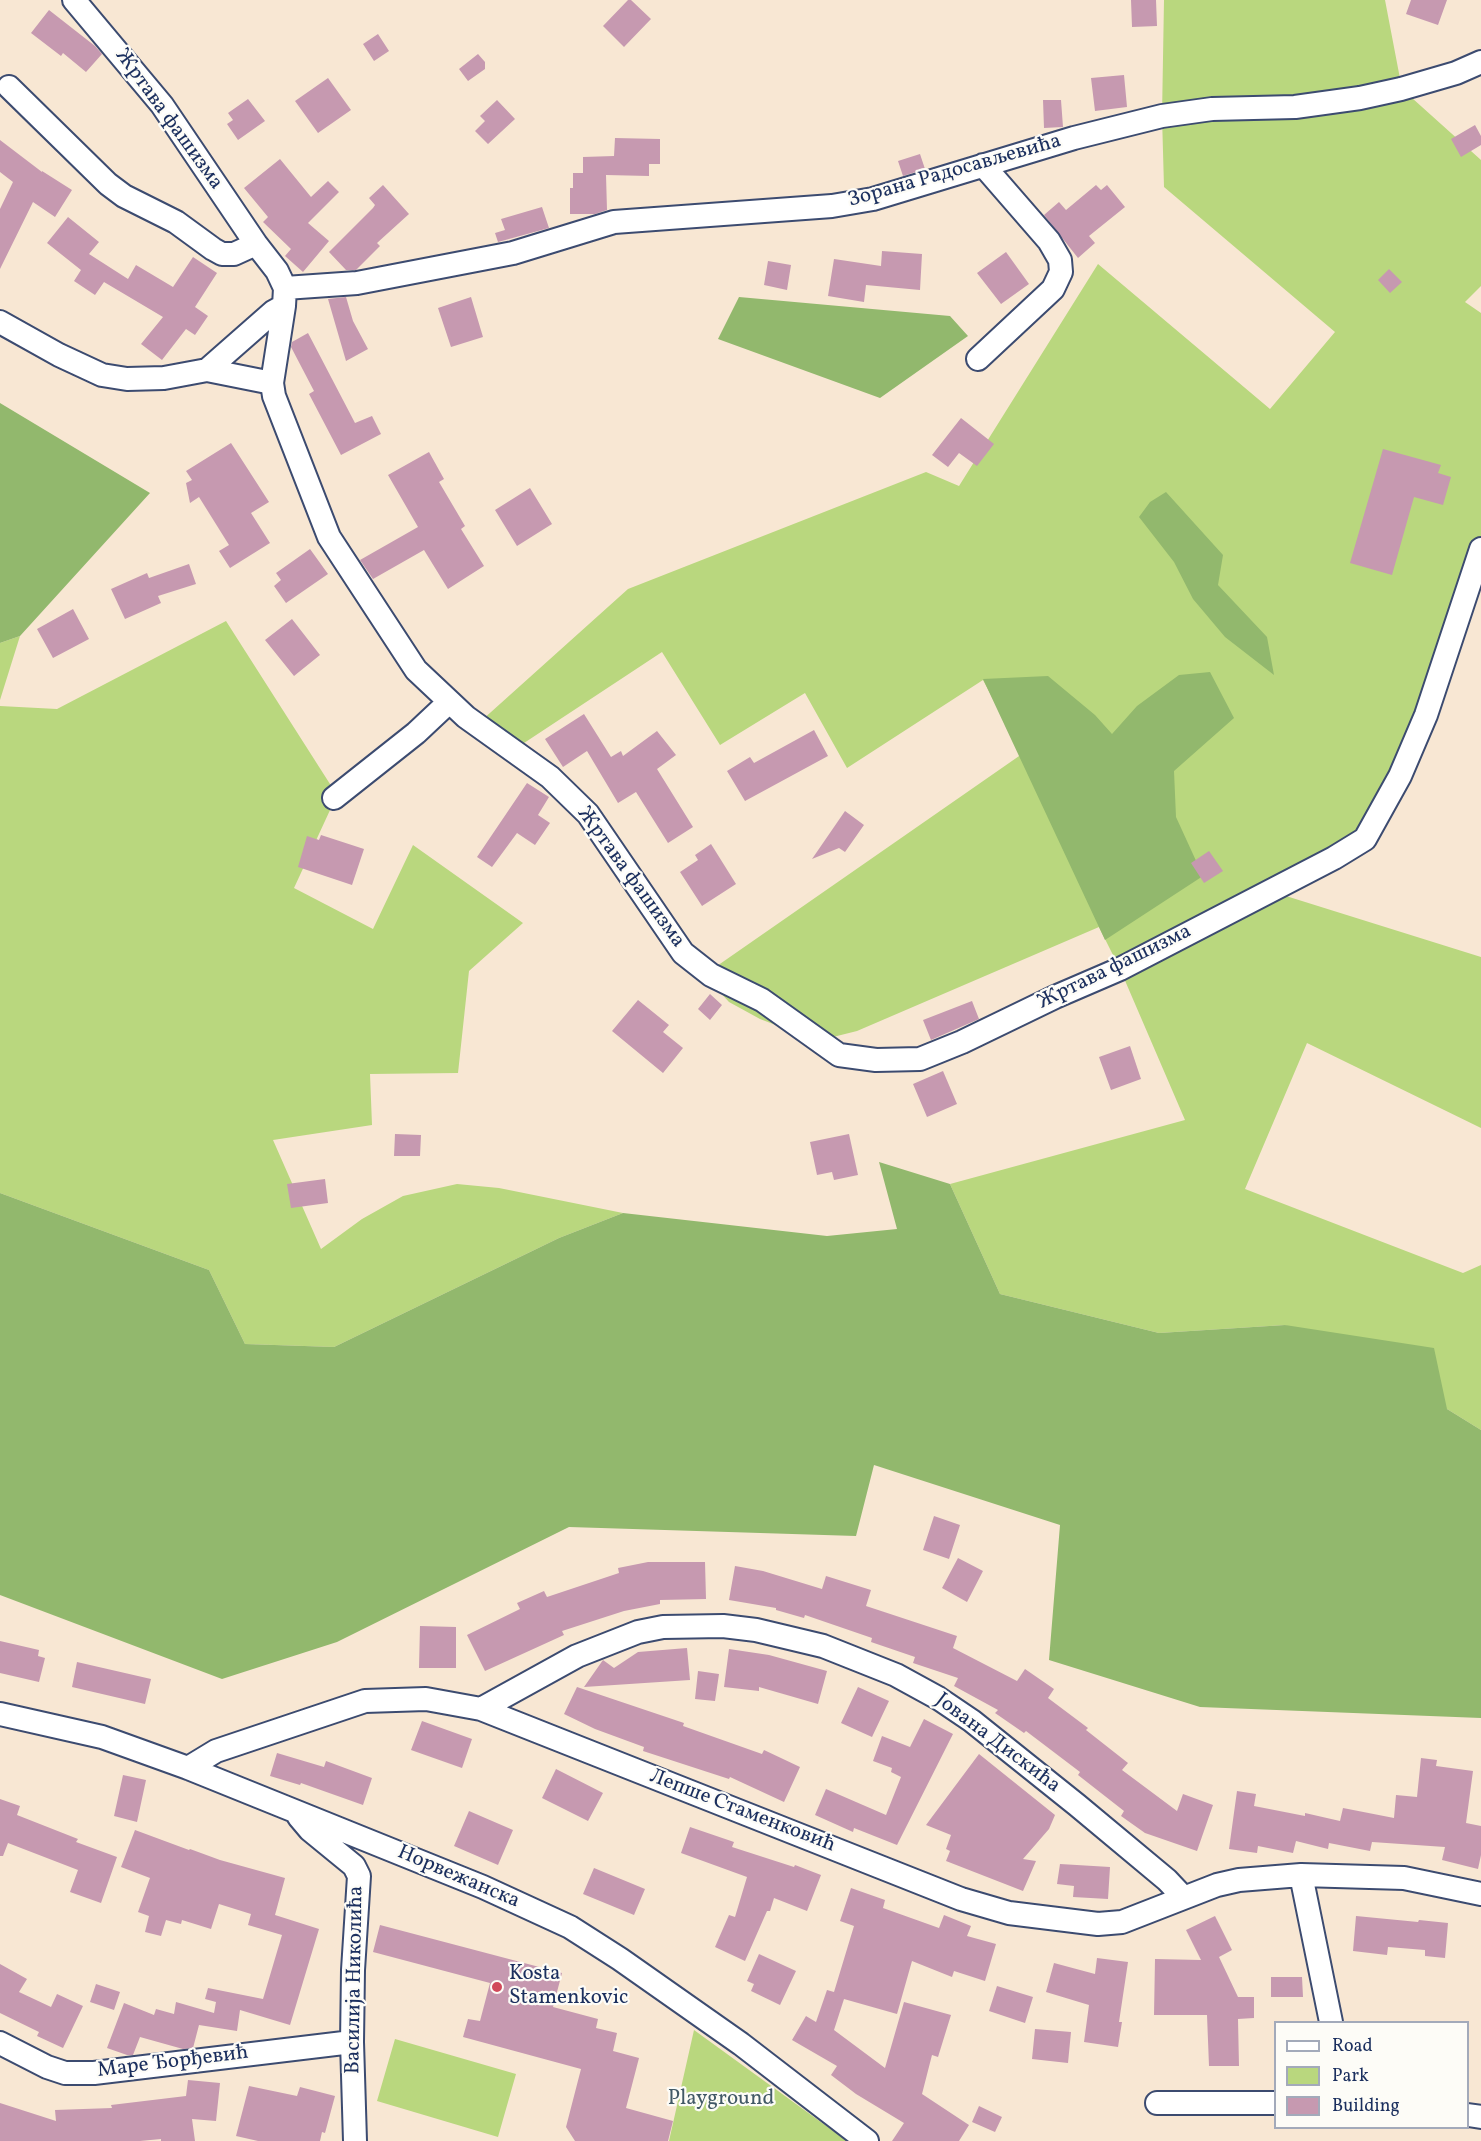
<!DOCTYPE html>
<meta charset="utf-8">
<style>
body{margin:0}
#map{position:relative;width:1481px;height:2141px;overflow:hidden;background:#f8e7d3;font-family:Vollkorn,serif}
canvas{display:block}
.legend{position:absolute;left:1274px;top:2021px;width:195px;height:108px;box-sizing:border-box;background:#fdfcf7;border:2px solid #a3aaba;margin:0;padding:8px 10px;list-style:none;font-size:18px;color:#1b2f5e}
.legend li{display:flex;align-items:center;gap:12px;height:30px}
.legend b{width:30px;border:2px solid #a3aaba}
</style>
<div id="map">
<canvas width="1481" height="2141"></canvas>
<ul class="legend">
<li><b style="height:8px;background:#fff"></b>Road</li>
<li><b style="height:16px;background:#b9d77e"></b>Park</li>
<li><b style="height:16px;background:#c699b0"></b>Building</li>
</ul>
</div>
<script>
const ctx = document.querySelector('canvas').getContext('2d');
ctx.lineJoin = 'round';
function paint(path, color) { ctx.fillStyle = color; ctx.fill(path, 'evenodd'); }
const poly = rows => new Path2D(rows.map(r => 'M' + r).join(''));
function strokePath(path, color, width, dash) { ctx.strokeStyle = color; ctx.lineWidth = width; ctx.lineCap = dash ? 'butt' : 'round'; ctx.setLineDash(dash || []); ctx.stroke(path); }
function drawText(font, color, halo, rows, align = 'center') {
  ctx.font = font + ' Vollkorn,serif'; ctx.lineWidth = 4.5; ctx.setLineDash([]); ctx.textBaseline = 'middle'; ctx.strokeStyle = halo; ctx.fillStyle = color; for (const [text, x, y, turn = 0] of rows) {
    ctx.save(); ctx.translate(x, y); ctx.rotate((+turn || 0) * Math.PI / 180); ctx.textAlign = isNaN(turn) ? turn : align; if (halo) ctx.strokeText(text, 0, 0); ctx.fillText(text, 0, 0); ctx.restore();
  }
}
paint(poly([
 [1164,0,1385,0,1402,89,1481,160,1481,286,1465,302,1481,313,1481,549,1365,838,1270,891,1481,957,1481,1128,1307,1043,1245,1189,1463,1273,1481,1265,1481,1430,1447,1409,1285,1325,1159,1333,1000,1294,950,1184,1185,1120,1120,969,1099,927,857,1031,817,1041,760,1019,729,1002,704,975,1022,754,983,680,847,768,805,693,720,745,662,652,521,745,481,721,628,589,926,472,959,486,1098,264,1270,409,1335,332,1164,187,1162,116],
 [226,621,337,795,294,888,373,929,413,845,523,923,469,971,458,1073,370,1074,372,1125,273,1140,321,1249,362,1219,403,1196,457,1184,499,1188,623,1213,559,1238,334,1347,245,1344,209,1270,0,1193,0,706,57,709],
 [20,636,0,700,0,643],
 [694,2030,847,2141,669,2141],
 [395,2039,516,2074,498,2137,377,2101]
]), '#b9d77e');
paint(poly([
 [739,297,950,316,968,336,880,398,718,339],
 [0,403,150,493,20,636,0,643],
 [1166,492,1223,555,1218,585,1267,637,1274,675,1225,637,1193,599,1174,562,1139,517,1150,502],
 [1210,672,1234,718,1174,771,1176,817,1203,876,1105,940,983,679,1048,676,1095,715,1112,734,1137,706,1179,675],
 [879,1162,950,1184,1000,1294,1159,1333,1285,1325,1434,1348,1447,1409,1481,1430,1481,1718,1200,1707,1049,1660,1060,1525,874,1465,856,1536,569,1527,337,1642,222,1679,0,1595,0,1193,209,1270,245,1344,334,1347,559,1238,623,1213,827,1236,897,1229]
]), '#92b86d');
paint(poly([
 [628,0,631,0,651,19,624,47,603,26],
 [1131,0,1156,0,1157,26,1132,27],
 [1411,0,1447,0,1438,25,1406,14],
 [49,10,95,46,102,54,86,72,63,53,61,56,31,33],
 [378,34,389,51,374,61,363,44],
 [478,54,485,62,485,69,468,81,459,69],
 [1124,75,1127,107,1095,111,1091,78],
 [328,78,351,110,318,133,295,101],
 [248,99,265,121,238,140,227,124,233,120,228,113],
 [497,100,515,119,488,144,475,131,485,121,480,116],
 [1043,100,1061,100,1063,127,1044,128],
 [1475,125,1481,136,1481,145,1461,157,1451,139],
 [615,138,660,139,660,164,649,164,649,176,606,175,607,210,595,214,570,214,570,188,573,188,573,173,583,173,583,157,614,156],
 [0,140,42,172,42,171,72,190,55,217,33,202,0,269,0,209,13,182,0,172],
 [920,154,925,169,903,176,898,161],
 [280,159,311,197,328,181,339,192,308,223,329,241,303,272,285,256,291,249,263,222,268,217,244,188],
 [383,185,409,214,377,243,380,246,356,270,346,270,329,252,373,208,375,205,369,198],
 [1096,185,1101,190,1107,185,1125,207,1089,236,1095,243,1078,258,1044,215,1059,202,1066,210],
 [542,207,549,228,498,242,495,233,505,230,501,219],
 [68,217,99,242,89,254,128,279,136,265,173,287,193,257,217,273,195,307,208,316,195,335,186,329,162,360,141,344,163,317,104,282,95,295,74,281,81,270,47,243],
 [882,251,922,254,920,290,866,285,864,302,828,296,834,259,881,266],
 [1006,252,1029,284,1001,304,977,273],
 [768,261,791,265,787,290,764,285],
 [1389,269,1402,282,1390,293,1378,280],
 [346,297,353,321,368,349,346,361,328,299],
 [471,297,483,337,451,347,438,308],
 [308,333,355,423,372,416,381,434,341,455,309,394,314,391,291,347,292,342],
 [961,418,994,444,977,466,959,453,948,467,932,455],
 [231,443,269,502,251,513,270,543,230,568,219,551,229,545,199,497,190,503,186,483,192,480,186,471],
 [1383,449,1441,465,1438,473,1451,477,1443,505,1414,497,1392,575,1350,563],
 [429,452,444,479,439,482,465,526,461,529,484,566,448,589,424,550,373,579,360,560,418,527,388,475],
 [530,488,552,524,517,546,495,510],
 [310,549,328,574,286,603,274,586,281,580,276,573],
 [189,564,196,584,158,596,161,603,125,619,111,589,147,573,149,578],
 [73,609,89,639,53,658,37,629],
 [292,619,320,655,294,676,265,640],
 [584,714,611,757,621,751,623,756,657,731,676,755,657,769,693,827,668,843,636,792,618,803,587,751,563,767,545,739],
 [814,730,828,756,745,801,727,771,750,757,754,763],
 [527,783,549,797,538,815,550,823,535,845,517,833,492,867,477,857],
 [845,811,864,825,845,852,839,848,812,859],
 [321,835,364,849,352,885,298,867,307,836,319,840],
 [711,844,736,884,702,906,680,872,698,860,695,855],
 [1209,851,1223,871,1204,883,1191,863],
 [710,994,722,1005,710,1020,698,1009],
 [638,1000,669,1025,663,1032,683,1048,663,1073,612,1031],
 [972,1001,979,1019,931,1040,923,1020],
 [1130,1046,1141,1079,1111,1090,1099,1057],
 [943,1071,957,1104,927,1117,913,1084],
 [395,1134,421,1135,420,1156,394,1156],
 [849,1134,858,1175,834,1180,832,1172,817,1175,810,1142],
 [325,1179,328,1203,291,1208,287,1184],
 [934,1516,960,1525,949,1559,923,1550],
 [958,1558,983,1571,967,1602,942,1588],
 [648,1562,705,1562,706,1599,660,1600,660,1604,624,1611,562,1631,564,1635,485,1671,467,1635,520,1609,517,1603,544,1591,547,1597,619,1573,618,1568],
 [735,1566,763,1571,822,1589,826,1576,871,1590,866,1606,957,1636,953,1648,1017,1681,1025,1669,1054,1689,1048,1698,1088,1728,1086,1730,1128,1763,1122,1770,1177,1811,1183,1794,1213,1805,1197,1851,1145,1833,1121,1816,1124,1811,1078,1775,1080,1772,1026,1731,1024,1733,995,1713,998,1710,954,1686,958,1678,913,1663,915,1657,871,1642,872,1638,805,1615,804,1618,776,1610,776,1608,729,1600],
 [420,1626,456,1627,456,1668,419,1668],
 [0,1641,39,1650,38,1656,45,1658,39,1682,0,1673],
 [687,1648,690,1680,584,1687,603,1660,614,1668,638,1652],
 [729,1649,769,1655,827,1671,818,1704,759,1687,759,1691,724,1687],
 [77,1662,151,1679,145,1704,72,1687],
 [698,1671,719,1674,715,1701,695,1699],
 [577,1687,684,1723,683,1726,762,1754,764,1750,800,1767,784,1802,730,1777,729,1779,643,1751,644,1747,595,1729,564,1714],
 [858,1687,889,1701,872,1737,841,1723],
 [924,1719,953,1734,897,1845,854,1828,853,1832,815,1815,826,1789,886,1815,901,1777,891,1772,892,1768,873,1761,882,1736,910,1747],
 [422,1721,472,1739,462,1768,411,1750],
 [277,1753,324,1767,326,1761,372,1778,363,1805,301,1783,300,1785,270,1776],
 [979,1754,1055,1815,1049,1829,1023,1859,1036,1861,1023,1891,946,1861,950,1851,946,1849,951,1835,926,1825],
 [1421,1758,1437,1760,1436,1766,1473,1771,1466,1823,1481,1826,1481,1855,1478,1869,1442,1860,1445,1847,1372,1842,1370,1851,1329,1843,1328,1849,1296,1841,1293,1853,1258,1846,1257,1853,1229,1849,1237,1791,1256,1794,1254,1806,1305,1816,1305,1813,1340,1821,1343,1808,1394,1818,1396,1795,1417,1797],
 [556,1769,603,1793,588,1821,542,1798],
 [123,1775,146,1780,137,1822,114,1816],
 [0,1799,20,1806,17,1815,78,1839,76,1842,117,1857,101,1903,70,1892,78,1870,8,1843,3,1856,0,1856],
 [469,1811,513,1830,498,1865,454,1846],
 [690,1827,734,1842,732,1847,794,1867,795,1865,821,1875,807,1911,774,1898,770,1911,767,1911,745,1961,715,1947,729,1915,735,1917,747,1877,681,1853],
 [135,1830,189,1850,190,1849,220,1860,285,1878,275,1915,319,1929,290,2025,240,2010,237,2031,199,2025,193,2048,183,2049,140,2037,133,2055,127,2055,107,2048,124,2003,154,2015,156,2009,174,2014,176,2002,214,2013,216,2002,205,1999,208,1988,263,1999,282,1935,248,1925,251,1914,219,1904,211,1929,182,1920,181,1924,166,1920,161,1936,145,1932,149,1916,138,1912,150,1878,121,1867],
 [1060,1864,1110,1867,1108,1899,1073,1897,1074,1886,1057,1884],
 [594,1868,645,1889,634,1915,583,1894],
 [851,1888,885,1900,883,1908,939,1928,944,1915,971,1926,967,1936,996,1944,985,1981,954,1971,952,1977,912,1961,897,2014,844,1999,834,2030,885,2068,904,2002,951,2015,938,2057,932,2055,922,2094,969,2125,959,2141,892,2141,904,2123,856,2094,831,2075,837,2066,792,2040,806,2016,816,2022,827,1990,834,1992,854,1926,840,1921],
 [1215,1916,1232,1950,1219,1957,1238,1997,1254,1997,1254,2018,1238,2019,1239,2066,1209,2066,1207,2015,1154,2015,1155,1959,1201,1960,1186,1930],
 [1356,1916,1418,1922,1419,1920,1448,1923,1445,1958,1425,1956,1425,1950,1388,1947,1387,1955,1353,1951],
 [380,1925,562,1973,553,2007,598,2019,596,2028,617,2033,613,2051,639,2058,626,2108,673,2121,668,2141,575,2141,566,2127,581,2069,463,2037,468,2019,480,2021,490,1983,373,1952],
 [759,1954,796,1971,780,2005,751,1991,754,1984,747,1981],
 [1097,1958,1128,1962,1119,2022,1122,2022,1118,2047,1084,2042,1089,2005,1046,1992,1054,1963,1095,1974],
 [0,1964,27,1979,19,1992,51,2007,57,1994,83,2006,63,2048,37,2036,39,2032,0,2013],
 [1271,1977,1302,1977,1303,1997,1271,1997],
 [96,1984,120,1992,114,2010,90,2002],
 [997,1986,1033,1997,1025,2023,989,2011],
 [1035,2029,1071,2032,1068,2063,1032,2059],
 [188,2080,220,2083,216,2121,192,2119,195,2141,161,2141,161,2139,140,2141,0,2141,0,2103,56,2121,55,2110,112,2108,111,2105,186,2096],
 [249,2086,297,2096,300,2087,335,2096,325,2133,322,2132,320,2141,258,2141,236,2136],
 [979,2106,1002,2117,995,2132,972,2122]
]), '#c699b0');
const minor = poly([
 [74,0,162,105,256,244,277,271,285,288,284,306,272,383,274,396,329,537,416,670,466,717,550,777,588,814,683,953,711,975,762,1000,839,1055,876,1060,920,1059,962,1042,1055,997,1120,969,1334,858,1365,839,1400,776,1426,715,1481,549],
 [9,87,108,184,124,196,176,222,213,249,222,254,234,254,256,244],
 [285,288,357,283,513,253,614,222,832,206,873,199,1074,138,1162,116,1212,109,1295,107,1360,98,1401,89,1456,73,1481,62],
 [0,322,59,355,102,375,127,379,164,378,207,370,272,383],
 [978,359,1053,289,1061,272,1060,260,1049,241,983,165],
 [207,370,273,312,284,306],
 [334,798,416,733,449,702],
 [481,1709,577,1656,638,1632,663,1627,723,1626,756,1630,823,1646,896,1675,938,1698,972,1721,1077,1805,1167,1880,1183,1897],
 [0,1714,102,1737,188,1768,483,1887,570,1927,620,1959,741,2044,867,2141],
 [188,1768,216,1751,365,1701,426,1699,481,1709,961,1899,1009,1913,1098,1924,1122,1922,1217,1885,1239,1880,1301,1875,1404,1878,1481,1894],
 [299,1817,310,1830,354,1866,359,1876,353,1970,352,2042,355,2141],
 [1301,1875,1331,2022],
 [0,2043,47,2067,65,2073,94,2073,352,2042],
 [1157,2103,1276,2103],
 [1468,2115,1481,2117]
]);
strokePath(minor, '#3c4b70', 26);
strokePath(minor, '#fff', 22);
for (const [x, y, r, color] of [
 [497,1987,6,"#d1495b"]
]) { const dot = new Path2D(); dot.arc(x, y, r, 0, 2 * Math.PI); ctx.fillStyle = color; ctx.fill(dot); strokePath(dot, '#fdfcf7', 2); }
drawText('21px', '#1b2f5e', '#fdfcf7', [
 ["Жртава фашизма",168,120,54],
 ["Зорана Радосављевића",955,172,-16],
 ["Жртава фашизма",630,878,54],
 ["Жртава фашизма",1115,968,-26],
 ["Јована Дискића",997,1744,37],
 ["Лепше Стаменковић",742,1812,21],
 ["Норвежанска",458,1878,23],
 ["Василија Николића",356,1980,-89],
 ["Маре Ђорђевић",173,2063,-7]
]);
drawText('21px', '#1b2f5e', '#fdfcf7', [
 ["Kosta",509,1975],
 ["Stamenkovic",509,1999]
], 'left');
drawText('21px', '#425966', '#fdfcf7', [
 ["Playground",721,2100]
]);
</script>
